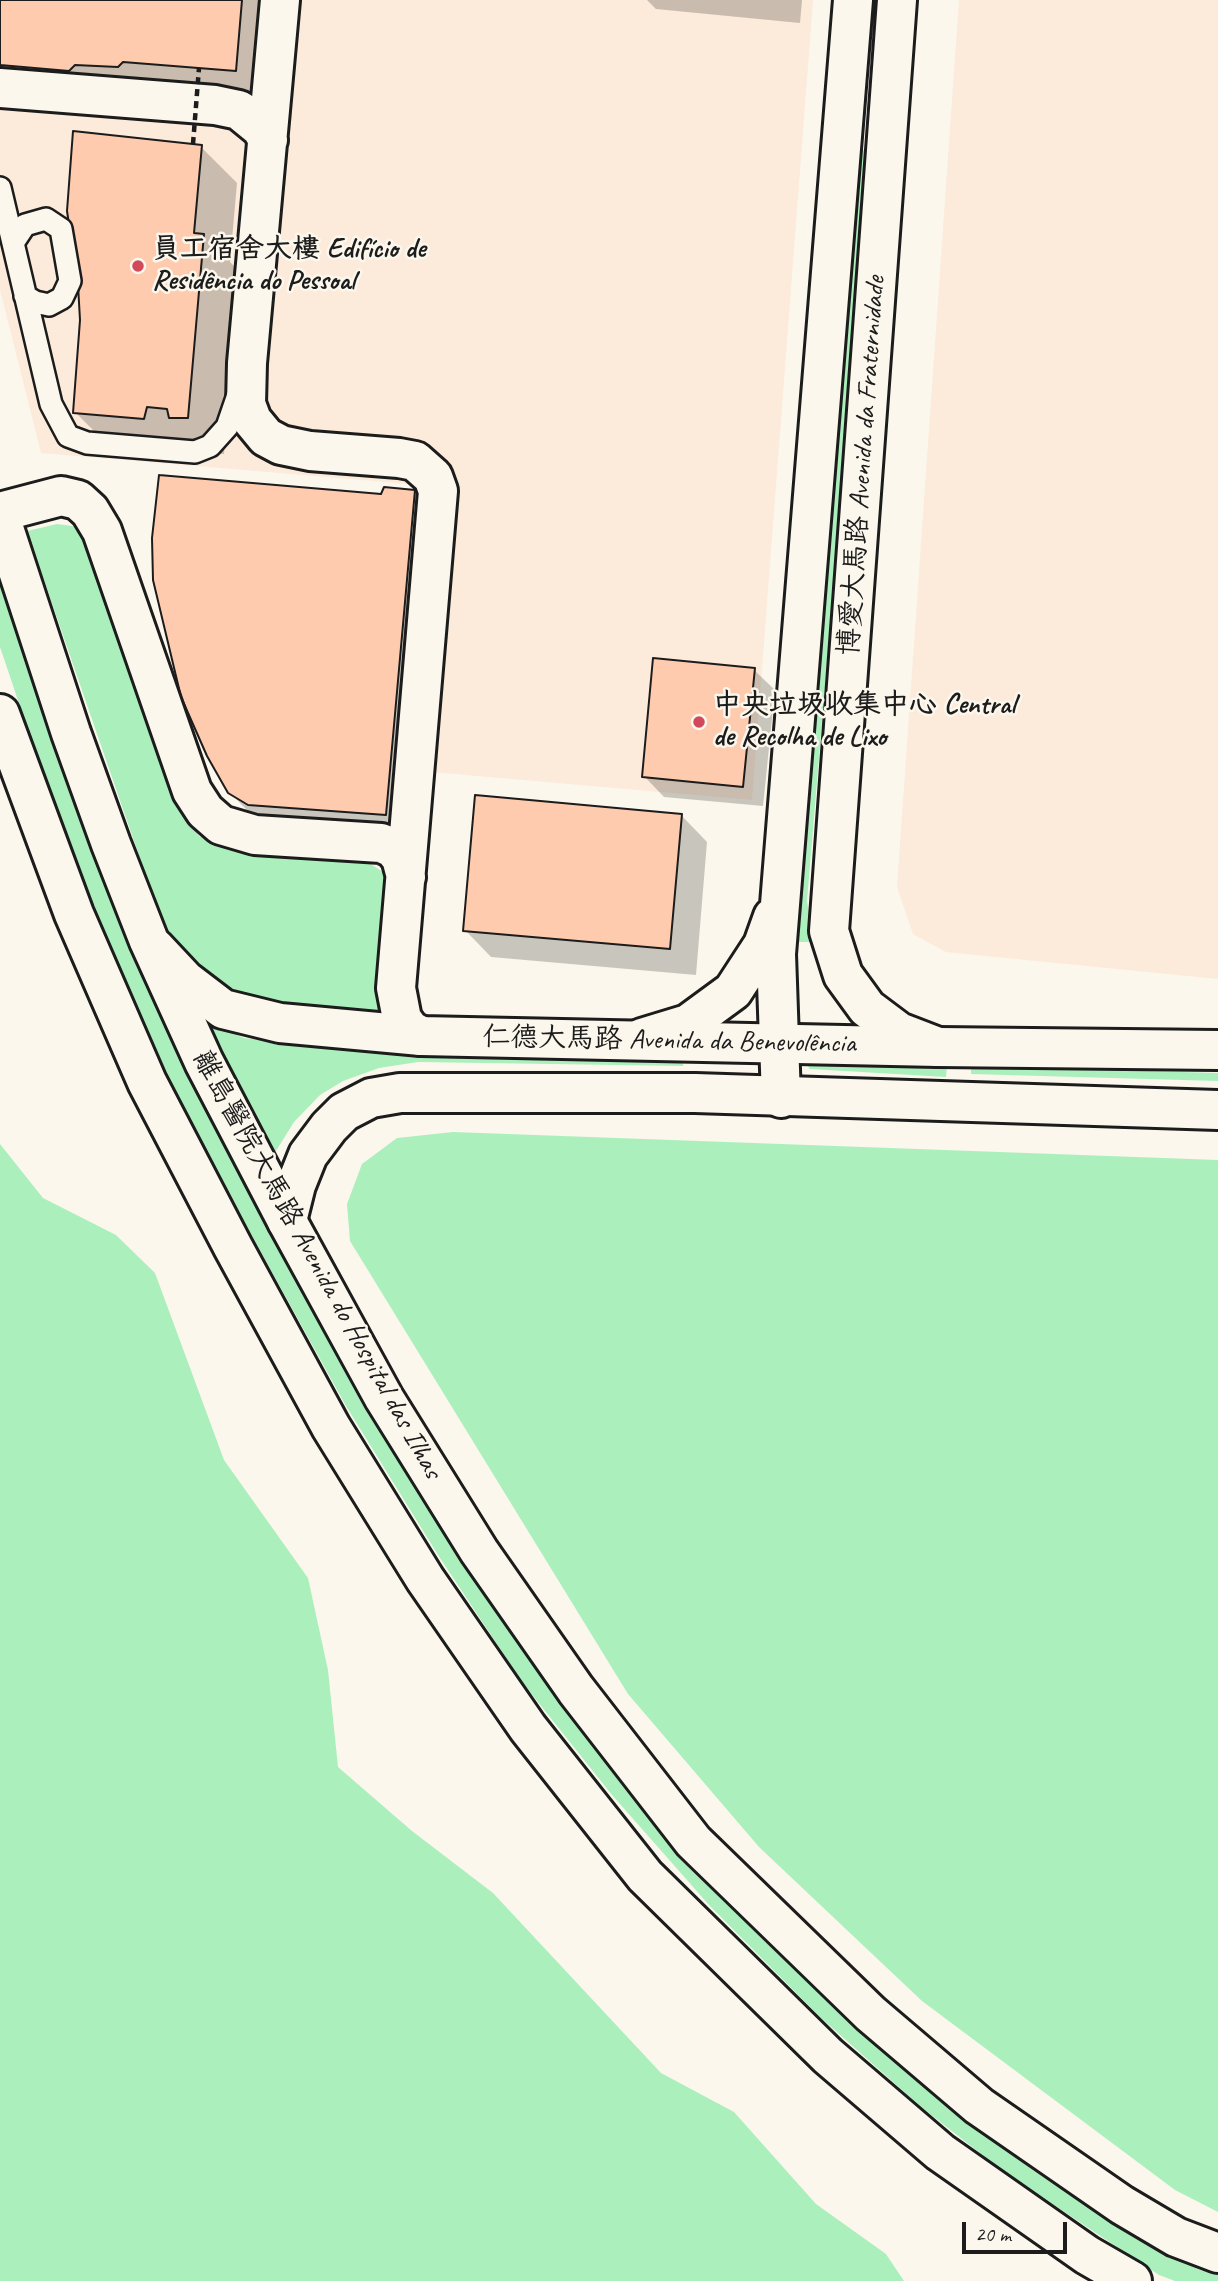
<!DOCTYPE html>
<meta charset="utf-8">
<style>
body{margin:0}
#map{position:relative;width:1218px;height:2281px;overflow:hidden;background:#fbf7ec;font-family:Caveat,sans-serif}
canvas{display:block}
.scale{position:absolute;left:962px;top:2222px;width:105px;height:32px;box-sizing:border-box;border:4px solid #1c1c1c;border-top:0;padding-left:9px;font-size:21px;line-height:24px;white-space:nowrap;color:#1c1c1c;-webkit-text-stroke:5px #fbf7ec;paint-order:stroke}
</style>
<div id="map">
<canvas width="1218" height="2281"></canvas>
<div class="scale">20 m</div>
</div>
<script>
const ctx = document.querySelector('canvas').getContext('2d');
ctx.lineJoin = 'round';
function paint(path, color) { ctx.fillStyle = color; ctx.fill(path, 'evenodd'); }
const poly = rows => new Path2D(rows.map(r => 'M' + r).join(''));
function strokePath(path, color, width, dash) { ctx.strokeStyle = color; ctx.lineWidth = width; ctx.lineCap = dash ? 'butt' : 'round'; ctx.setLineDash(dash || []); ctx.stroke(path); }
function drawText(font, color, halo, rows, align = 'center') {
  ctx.font = font + ' Caveat,"LXGW WenKai TC",sans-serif'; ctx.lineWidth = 5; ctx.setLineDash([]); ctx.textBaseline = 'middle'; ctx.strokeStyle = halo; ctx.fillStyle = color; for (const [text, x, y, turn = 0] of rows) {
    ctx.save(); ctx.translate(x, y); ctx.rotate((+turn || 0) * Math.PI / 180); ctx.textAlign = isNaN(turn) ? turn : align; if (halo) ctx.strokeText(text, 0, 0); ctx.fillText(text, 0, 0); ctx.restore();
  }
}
paint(poly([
 [0,0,813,0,752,800,398,769,422,485,41,453,0,290],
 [959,0,1218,0,1218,979,946,952,913,934,897,887]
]), '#fceada');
paint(poly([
 [861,150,870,150,807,901,811,924,819,942,797,942],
 [57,524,80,527,86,539,182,811,199,836,238,851,359,856,383,872,389,885,381,1021,252,1006,191,966,164,928,27,531],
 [0,578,52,735,455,1543,541,1674,627,1788,718,1892,830,2000,936,2095,1034,2171,1143,2242,1200,2270,1218,2274,1218,2281,1175,2281,1159,2275,1003,2171,921,2107,820,2017,709,1905,612,1795,522,1682,438,1555,346,1406,252,1236,167,1074,102,927,31,739,0,647],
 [204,1021,244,1038,315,1046,684,1054,683,1066,418,1062,379,1068,343,1081,320,1095,294,1122,271,1159],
 [811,1058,947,1065,946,1077,810,1069,806,1064],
 [971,1066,1218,1073,1218,1081,971,1074],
 [453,1132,1218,1160,1218,2212,1175,2190,922,2001,759,1847,628,1694,350,1241,347,1204,362,1164,397,1138],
 [0,1144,43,1198,116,1235,155,1273,224,1460,308,1578,328,1670,338,1767,412,1831,493,1893,661,2073,734,2112,816,2204,886,2254,904,2281,0,2281]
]), '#abf0bc');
paint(poly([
 [0,0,280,0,272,107,0,88],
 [647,0,802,0,800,23,656,9],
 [201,147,237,183,230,262,239,271,224,454,111,448,75,412],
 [414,492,451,528,421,850,266,829,229,792,382,495],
 [754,670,775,690,763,806,664,797,644,776],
 [681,815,707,842,696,975,491,957,465,930]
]), '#0003');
const building = poly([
 [0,0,242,0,236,71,123,62,118,67,75,65,69,71,0,65,0,0],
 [73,131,202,145,194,233,204,234,188,418,169,418,167,409,147,407,144,419,73,413,80,320,78,285,67,211,73,131],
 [159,475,381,494,384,487,415,490,386,815,248,805,228,793,207,756,181,697,153,580,152,538,159,475],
 [653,658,755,668,743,787,642,777,653,658],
 [475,795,682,814,670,949,463,931,475,795]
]);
paint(building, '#ffcbaf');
strokePath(building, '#1c1c1c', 2);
const lane = poly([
 [0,188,51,404,68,436,87,443,195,452,210,446,227,427,239,392],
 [13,243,25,225,46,219,61,229,70,281,62,298,49,305,35,302,25,296]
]);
const street = poly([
 [280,0,247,363,246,404,252,420,266,437,281,445,310,451,399,458,415,461,433,477,438,491,396,988,402,1019,410,1030,421,1036],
 [897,0,829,931,843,975,867,1008,899,1032,938,1047],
 [0,88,215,105,239,110,261,128,268,140],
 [0,512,61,496,78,500,90,511,102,531,192,791,205,811,221,825,255,835,381,843,393,848,401,858,406,877],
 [642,1038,688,1024,733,991,763,945,773,917],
 [781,1098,776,954,853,0]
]);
const secondary = poly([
 [155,948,185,980,223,1009,280,1023,421,1036,938,1047,1218,1050],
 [287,1221,296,1185,308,1155,329,1127,344,1112,371,1098,400,1093,695,1093,1218,1110]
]);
const primary = poly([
 [0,516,71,733,111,844,149,941,204,1062,287,1221,384,1398,479,1551,576,1690,693,1841,871,2014,979,2106,1122,2205,1176,2237,1218,2253],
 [0,714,74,914,147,1082,233,1247,331,1427,425,1579,528,1728,645,1876,828,2056,940,2152,1087,2255,1132,2281]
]);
strokePath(lane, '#1c1c1c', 26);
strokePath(street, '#1c1c1c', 44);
strokePath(secondary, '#1c1c1c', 44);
strokePath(primary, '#1c1c1c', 44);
strokePath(lane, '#fbf7ec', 21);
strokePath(street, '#fbf7ec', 38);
strokePath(secondary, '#fbf7ec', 38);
strokePath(primary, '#fbf7ec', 38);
strokePath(poly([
 [193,144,199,68]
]), '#1c1c1c', 4.5, [7, 5]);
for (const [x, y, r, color] of [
 [138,266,7,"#d1495b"],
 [699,722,7,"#d1495b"]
]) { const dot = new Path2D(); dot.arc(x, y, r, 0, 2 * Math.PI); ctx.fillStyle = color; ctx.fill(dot); strokePath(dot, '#fbf7ec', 2.5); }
drawText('bold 28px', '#1c1c1c', '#fbf7ec', [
 ["員工宿舍大樓 Edifício de",152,250],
 ["Residência do Pessoal",152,282],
 ["中央垃圾收集中心 Central",713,706],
 ["de Recolha de Lixo",713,738]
], 'left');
drawText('28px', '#1c1c1c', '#fbf7ec', [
 ["博愛大馬路 Avenida da Fraternidade",863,466,-86],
 ["仁德大馬路 Avenida da Benevolência",669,1041,1],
 ["離島醫院大馬路 Avenida do Hospital das Ilhas",317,1265,61]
]);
</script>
